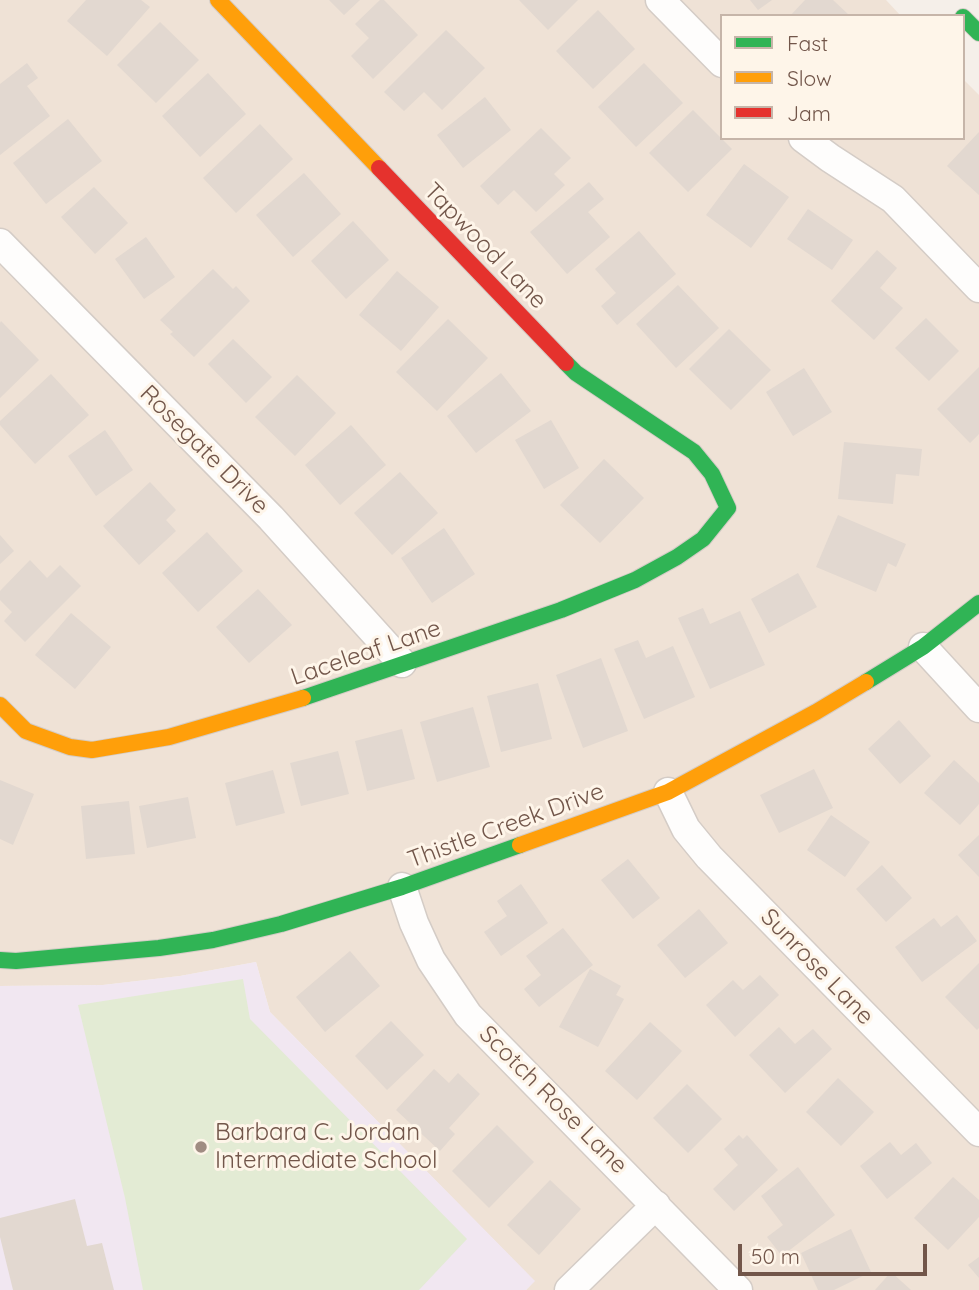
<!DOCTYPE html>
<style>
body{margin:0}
#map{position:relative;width:979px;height:1290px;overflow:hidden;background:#f5efe9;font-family:Quicksand,sans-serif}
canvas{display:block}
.legend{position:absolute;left:720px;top:14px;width:245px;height:126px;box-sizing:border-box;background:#fef5e9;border:2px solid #c6b5a9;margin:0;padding:9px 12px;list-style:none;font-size:21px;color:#72564a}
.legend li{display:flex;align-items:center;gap:14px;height:35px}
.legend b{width:35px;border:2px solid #c6b5a9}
.scale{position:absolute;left:738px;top:1244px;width:189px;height:32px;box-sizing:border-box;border:4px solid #72564a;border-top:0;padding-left:9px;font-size:21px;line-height:24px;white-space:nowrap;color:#72564a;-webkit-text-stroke:5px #fef5e9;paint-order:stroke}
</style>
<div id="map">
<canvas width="979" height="1290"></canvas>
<ul class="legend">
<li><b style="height:9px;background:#30b455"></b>Fast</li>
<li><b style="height:9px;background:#ff9f0a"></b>Slow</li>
<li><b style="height:9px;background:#e5322d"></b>Jam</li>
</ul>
<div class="scale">50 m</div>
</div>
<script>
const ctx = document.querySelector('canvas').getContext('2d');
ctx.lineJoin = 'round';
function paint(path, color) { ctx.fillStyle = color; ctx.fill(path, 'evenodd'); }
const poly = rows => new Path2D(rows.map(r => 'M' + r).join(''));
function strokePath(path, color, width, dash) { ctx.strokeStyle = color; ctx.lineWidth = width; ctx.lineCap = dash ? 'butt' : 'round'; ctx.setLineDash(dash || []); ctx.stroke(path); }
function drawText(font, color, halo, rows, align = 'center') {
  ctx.font = font + ' Quicksand,sans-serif'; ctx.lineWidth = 6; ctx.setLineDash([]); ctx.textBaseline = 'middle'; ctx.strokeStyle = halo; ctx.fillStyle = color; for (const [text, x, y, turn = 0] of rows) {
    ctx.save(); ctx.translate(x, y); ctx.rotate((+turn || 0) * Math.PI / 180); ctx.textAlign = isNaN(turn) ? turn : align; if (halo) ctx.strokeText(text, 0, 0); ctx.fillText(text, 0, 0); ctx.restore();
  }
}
paint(poly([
 [0,0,886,0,901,16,722,16,722,138,963,138,963,79,979,95,979,1290,526,1290,534,1281,270,1012,256,962,180,976,103,985,0,986]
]), '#efe2d6');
paint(poly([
 [256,962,270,1012,535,1281,526,1290,0,1290,0,986,103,985,180,976]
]), '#f1e7f1');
paint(poly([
 [243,979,250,1019,467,1239,419,1290,143,1290,125,1198,78,1005]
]), '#e3ebd4');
paint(poly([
 [86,0,141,0,150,7,107,56,67,21],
 [329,0,360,0,344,15],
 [380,0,384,0,418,35,373,79,351,56,369,38,355,24],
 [519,0,578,0,548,30],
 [750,0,772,0,758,10],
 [805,0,833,0,850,16,790,16],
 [598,10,635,49,593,89,556,51],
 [160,22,199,60,156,103,117,65],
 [446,30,485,68,442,110,424,92,404,111,384,92],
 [27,63,38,78,27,86,50,116,0,155,0,84],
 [644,63,683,103,636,147,598,107],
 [208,73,246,114,200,157,162,116],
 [485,97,511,130,463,168,437,135],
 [693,110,732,149,688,192,649,153],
 [68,119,102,161,46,204,13,163],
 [260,124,293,159,236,213,203,178],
 [541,128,571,158,554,174,565,185,536,212,514,190,498,205,480,186],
 [979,132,979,195,947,166],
 [744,164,789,197,751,248,706,215],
 [304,173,341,214,293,257,256,215],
 [589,182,604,199,588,212,610,237,567,274,530,232],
 [94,187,128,223,95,254,61,217],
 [808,209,853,240,832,270,787,239],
 [353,221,389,260,346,299,311,261],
 [639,231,676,274,617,325,601,306,616,293,595,269],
 [146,237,175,277,144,299,115,259],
 [877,250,897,268,880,288,903,308,874,340,831,301],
 [213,269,233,289,236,286,250,301,194,357,170,334,173,332,160,320],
 [397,271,439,307,401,351,359,315],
 [678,285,719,328,676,368,636,324],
 [926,318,959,351,929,381,895,348],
 [448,319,488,358,437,411,396,372],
 [1,321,39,360,0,398,0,323],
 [729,329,771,370,731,410,689,369],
 [233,339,272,377,246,403,208,364],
 [979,367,979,434,970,443,937,409],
 [804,368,832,412,793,436,766,392],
 [501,373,531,411,476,453,447,416],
 [51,374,89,415,35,464,0,425,0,421],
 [297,375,336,413,295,456,255,417],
 [551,420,579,468,544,489,515,440],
 [351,425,386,465,340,505,305,465],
 [105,430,133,470,96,496,68,456],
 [844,442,922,449,919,476,896,474,893,504,838,499],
 [604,459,644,498,600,543,560,505],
 [400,472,438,513,392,555,354,513],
 [150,482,176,510,166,520,176,531,139,565,103,526],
 [838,515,906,544,896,567,888,563,876,592,816,567],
 [444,528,475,574,432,603,401,558],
 [207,532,243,571,198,612,162,573],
 [0,535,14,551,0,564],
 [30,560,47,578,60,565,81,586,25,642,4,621,12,612,0,600,0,591],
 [798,573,817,607,769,633,751,599],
 [258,589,292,625,249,663,216,627],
 [703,608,710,624,740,611,765,665,710,689,678,618],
 [71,613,111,647,75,689,35,655],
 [638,640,646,658,673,646,695,697,644,719,614,649],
 [601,658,628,731,583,748,556,675],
 [538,683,552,739,501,752,487,696],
 [473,707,490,767,437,782,420,722],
 [899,720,931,756,900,784,868,749],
 [402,729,415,779,367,791,355,741],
 [338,751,349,794,301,806,290,763],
 [954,760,979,783,979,804,960,825,924,793],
 [814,769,833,808,779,833,760,795],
 [273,770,285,813,236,826,225,783],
 [0,780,34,794,13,845,0,839],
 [188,797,196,838,147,848,139,806],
 [129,801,135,854,86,859,81,806],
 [831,815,870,842,845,877,807,850],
 [979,835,979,877,958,855],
 [628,859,660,898,633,919,601,880],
 [882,865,912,898,886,922,856,889],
 [521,884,548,923,501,956,484,932,507,916,497,901],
 [699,909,728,943,685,978,657,945],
 [957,915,977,941,922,982,895,947,934,918,941,927],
 [563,928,593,965,539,1007,524,989,541,975,526,956],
 [350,951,380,986,325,1032,296,997],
 [979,963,979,1028,977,1030,945,997],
 [590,969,621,986,616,995,624,999,598,1047,559,1027],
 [760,975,779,995,735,1037,706,1005,733,980,743,990],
 [391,1021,424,1055,387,1090,355,1056],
 [650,1022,682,1051,637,1100,605,1071],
 [779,1027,795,1044,813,1029,832,1049,785,1093,749,1055],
 [434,1069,449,1083,458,1073,480,1094,449,1128,455,1134,440,1151,396,1110],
 [838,1078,874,1112,841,1146,806,1112],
 [687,1084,722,1119,688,1153,653,1118],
 [497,1125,534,1162,489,1208,452,1171],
 [739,1135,743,1139,747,1135,778,1170,734,1211,713,1189,738,1165,724,1149],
 [890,1142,901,1155,916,1143,932,1163,887,1199,860,1166],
 [798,1167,835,1215,782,1256,767,1237,783,1225,761,1196],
 [953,1177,979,1200,979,1217,948,1250,914,1218],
 [550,1180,581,1209,539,1255,507,1225],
 [75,1199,87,1246,102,1243,114,1290,13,1290,0,1237,0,1218],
 [851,1229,871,1272,834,1290,818,1290,801,1253],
 [979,1257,979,1278,968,1265],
 [891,1272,911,1290,875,1290]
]), '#e2d8d0');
const street = poly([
 [660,0,722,63],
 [803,138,830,158,893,199,979,288],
 [0,243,271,518,402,663],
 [923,647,979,708],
 [668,792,686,829,709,857,979,1132],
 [402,887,414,923,431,960,468,1015,738,1290],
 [569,1290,656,1205]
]);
const fast = poly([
 [963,17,979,33],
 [866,682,923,647,979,603],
 [303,698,561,610,635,580,677,557,703,539,728,508,712,474,694,452,576,373,566,363],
 [0,960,16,961,159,948,213,940,281,924,402,887,520,845]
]);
const slow = poly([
 [218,0,379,168],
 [0,705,26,731,70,747,92,750,169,737,303,698],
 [520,845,668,792,816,712,866,682]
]);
const jam = poly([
 [379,168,566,363]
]);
strokePath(street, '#d4ccc6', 31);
strokePath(fast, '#d4ccc6', 18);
strokePath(slow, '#d4ccc6', 18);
strokePath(jam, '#d4ccc6', 18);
strokePath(street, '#fefdfc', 28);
strokePath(fast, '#30b455', 16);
strokePath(slow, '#ff9f0a', 16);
strokePath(jam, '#e5322d', 16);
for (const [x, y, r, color] of [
 [201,1147,7,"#a08c82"]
]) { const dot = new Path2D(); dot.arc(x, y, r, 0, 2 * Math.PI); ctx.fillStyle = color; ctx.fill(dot); strokePath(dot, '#fef5e9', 2.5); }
drawText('24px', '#72564a', '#fef5e9', [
 ["Tapwood Lane",485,246,46],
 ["Rosegate Drive",204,450,45],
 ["Laceleaf Lane",366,653,-19],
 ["Thistle Creek Drive",506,826,-20],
 ["Sunrose Lane",817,967,46],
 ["Scotch Rose Lane",553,1100,45]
]);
drawText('24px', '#72564a', '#fef5e9', [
 ["Barbara C. Jordan",215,1133],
 ["Intermediate School",215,1161]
], 'left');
</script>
